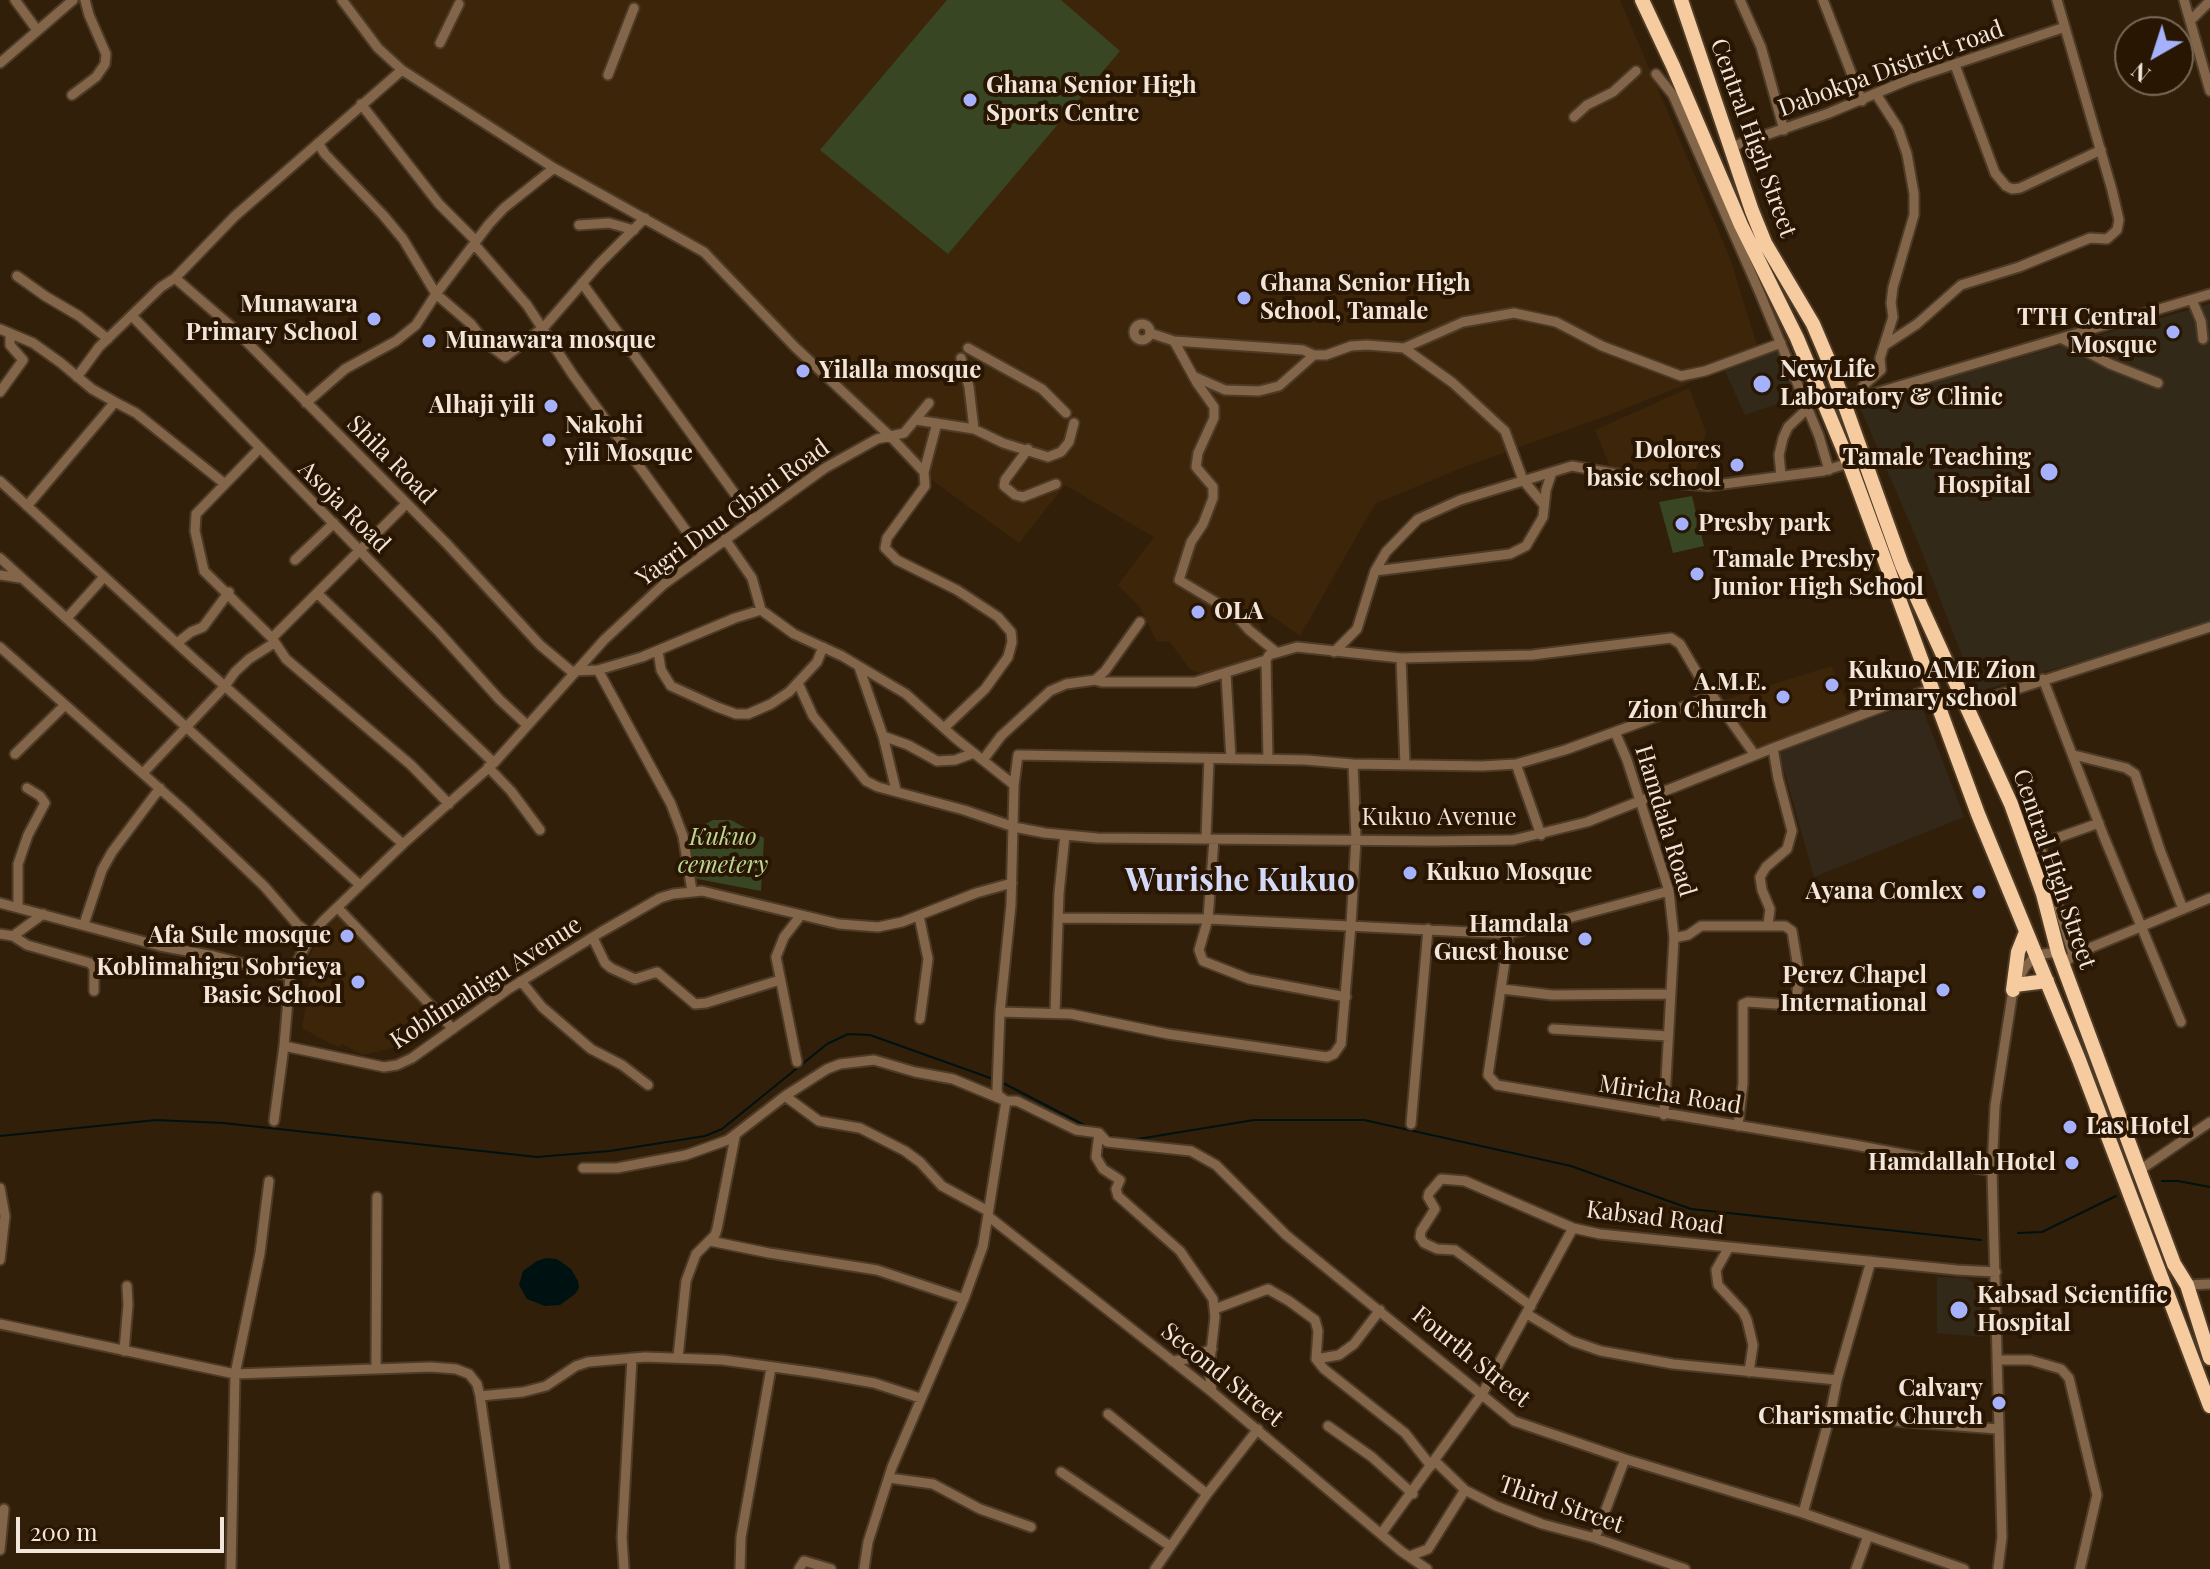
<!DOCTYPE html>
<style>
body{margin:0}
#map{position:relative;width:2210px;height:1569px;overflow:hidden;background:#321f0a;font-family:"Playfair Display",serif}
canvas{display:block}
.north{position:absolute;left:2114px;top:16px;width:80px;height:80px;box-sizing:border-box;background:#281502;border:2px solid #796858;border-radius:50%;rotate:219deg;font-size:22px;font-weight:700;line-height:32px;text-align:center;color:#f2e5d9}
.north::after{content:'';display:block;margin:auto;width:28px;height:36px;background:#a6b1fc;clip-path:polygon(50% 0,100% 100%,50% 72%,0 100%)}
.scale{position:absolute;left:16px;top:1517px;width:208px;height:36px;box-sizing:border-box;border:4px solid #f2e5d9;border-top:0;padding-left:10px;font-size:24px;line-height:28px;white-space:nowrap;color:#f2e5d9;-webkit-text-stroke:6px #281502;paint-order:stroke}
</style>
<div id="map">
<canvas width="2210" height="1569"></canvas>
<div class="north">N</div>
<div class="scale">200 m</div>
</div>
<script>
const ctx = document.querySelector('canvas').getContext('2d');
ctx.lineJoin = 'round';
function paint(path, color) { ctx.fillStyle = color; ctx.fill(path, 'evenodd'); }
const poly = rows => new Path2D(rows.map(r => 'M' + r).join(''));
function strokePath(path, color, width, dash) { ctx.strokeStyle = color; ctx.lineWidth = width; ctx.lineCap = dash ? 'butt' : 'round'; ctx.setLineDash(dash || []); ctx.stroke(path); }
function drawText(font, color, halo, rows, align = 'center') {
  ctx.font = font + ' "Playfair Display",serif'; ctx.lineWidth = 8; ctx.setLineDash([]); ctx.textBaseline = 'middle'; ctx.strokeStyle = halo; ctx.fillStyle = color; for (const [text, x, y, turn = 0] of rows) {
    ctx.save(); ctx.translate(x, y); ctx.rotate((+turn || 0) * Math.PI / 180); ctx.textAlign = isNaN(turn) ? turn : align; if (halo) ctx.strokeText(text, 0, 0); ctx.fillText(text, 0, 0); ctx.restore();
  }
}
paint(poly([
 [1920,702,1964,817,1814,877,1778,749]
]), '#34281a');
paint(poly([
 [349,0,1620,0,1730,258,1760,355,1606,416,1464,467,1375,504,1300,636,1251,601,1269,650,1206,676,1190,669,1169,641,1157,642,1139,606,1118,585,1154,537,1065,485,1019,543,929,478,894,436,702,254,434,94,381,58],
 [1689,388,1706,432,1693,480,1611,469,1595,430],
 [1831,666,1852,714,1754,750,1724,700],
 [338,915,368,942,442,1021,413,1043,363,1055,342,1044,340,1047,325,1041,302,1028,307,998,304,993,317,971,307,961,319,938]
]), '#3d250a');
paint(poly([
 [2210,304,2210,627,2146,642,1976,692,1918,542,1858,403],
 [1778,349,1797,397,1745,415,1725,371],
 [1937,1277,1966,1278,1980,1287,1983,1337,1937,1333]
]), '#322919');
paint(poly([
 [947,0,1061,0,1120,51,948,254,820,150],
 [1692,496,1704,546,1673,553,1659,502],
 [713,820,731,820,764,838,761,891,692,878,686,834]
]), '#384623');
paint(poly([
 [546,1258,557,1259,571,1269,578,1281,579,1288,575,1294,560,1305,545,1306,527,1299,519,1285,523,1271,537,1261]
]), '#011');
strokePath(poly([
 [1003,1083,1090,1128],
 [1106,1135,1119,1139,1138,1139,1254,1120,1364,1120,1571,1166,1691,1209,1981,1240],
 [0,1136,156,1120,223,1123,537,1157,610,1151,705,1136,722,1129,827,1044,848,1034,870,1035,993,1079],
 [2162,1181,2178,1181,2210,1187],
 [2018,1233,2042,1232,2116,1196]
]), '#011', 2);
const minor = poly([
 [15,0,37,30],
 [342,0,378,48,402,70,554,168,704,252,795,347,891,437,924,472,925,486,887,538,885,548,897,560,957,590,998,617,1011,632,1012,642,1008,657,985,689,944,728],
 [1740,0,1761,47,1784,130],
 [1823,0,1862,101],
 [2184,0,2210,91],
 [2190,21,2210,1],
 [440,43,459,4],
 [0,63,73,0],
 [1955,65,1995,173,2006,186,2012,189,2020,188,2101,150],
 [1656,74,1673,95,1759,291,1819,436,1829,470],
 [608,75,634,8],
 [72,95,96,77,105,64,106,54,89,15,85,0],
 [361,104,439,204,475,240,475,245,527,305,573,375,703,554],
 [1574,117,1587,105,1613,92,1636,71],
 [318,143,325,154,383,215,403,239,436,294,471,324,485,342,505,357,544,327,599,264,645,218],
 [1731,147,1829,113,1910,79,2065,27],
 [579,225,609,223,634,230],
 [17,276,45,296,79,316,108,339],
 [175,278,233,328,447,544,540,645,571,671,598,670,642,657,735,618,761,610],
 [582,283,753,519],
 [2192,300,2201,321,2203,339],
 [132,316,438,631,499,699,527,725],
 '1134 332a8 8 0 1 1 16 0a8 8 0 1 1-16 0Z',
 [0,329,33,343,61,363,92,389,115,402,27,506],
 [1150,333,1174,341,1303,350,1314,355,1326,355,1351,346,1367,345,1404,348,1463,322,1514,313,1556,322,1602,346,1681,376,1705,371,1781,343],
 [2061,338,2110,364,2158,383],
 [1174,341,1197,383,1214,407,1214,418,1198,453,1196,467,1213,487,1213,498,1203,524,1191,542,1179,580,1234,613,1249,630,1276,652],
 [1885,345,1917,324,1961,285,2019,267,2090,238,2107,239,2117,230,2119,220,2112,190,2057,0],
 [968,348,1042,389,1066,413],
 [1404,348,1453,383,1505,431,1523,480,1544,505],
 [961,358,969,387,974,429],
 [1193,376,1225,390,1259,391,1279,386,1314,355],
 [77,377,99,347,161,287,175,278,235,216,402,70],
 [0,392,23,360,10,345,10,333],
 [1862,397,1863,386,1881,370,1880,358,1893,317,1891,303,1893,287,1914,215,1914,194,1907,154,1898,128,1876,94],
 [115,402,136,413,225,484],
 [306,403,345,369,396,341,416,325,436,294,489,224,504,208,554,168],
 [1845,407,1852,400,2210,294],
 [916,420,974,429,1003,443,1048,457,1061,452,1069,442,1074,423],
 [260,448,196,514,195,531,204,571,272,638,286,659,411,765,449,804],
 [1028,449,1005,480,1004,486,1015,495,1023,497,1056,484],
 [924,472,937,423],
 [1781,475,1779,455,1783,438,1788,427,1807,409],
 [0,481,193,658,403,844],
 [725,539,752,578,761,610,794,634,842,656,906,694,955,738,1014,785],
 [0,558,360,885],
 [295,560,334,523],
 [1375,571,1510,554,1526,546,1543,517,1546,490,1552,472],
 [0,575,20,578],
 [318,594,494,763],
 [67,618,104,577],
 [272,638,406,504],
 [177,643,191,632,203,627,229,592],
 [0,647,185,811,264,886,297,924,311,935],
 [658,651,661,670,671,686,717,707,736,714,748,714,771,704,789,692,817,662,823,647],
 [1334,652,1357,629,1375,571,1386,552,1418,519,1460,500,1572,466,1662,482,1708,486,1823,471,1849,463],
 [1401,658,1405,765],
 [1266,660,1268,759],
 [859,667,883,736,896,790],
 [598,670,671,804,683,836,692,891],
 [1226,674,1231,759],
 [2043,679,2104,837,2181,1022],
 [1095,680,1102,682,1195,682,1266,660,1269,655,1297,647,1401,658,1532,655,1671,638,1680,644,1700,678,1755,755],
 [798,683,813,716,866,781,878,787,964,810,1014,827,1045,833,1097,838,1433,841,1513,840,1587,822,1773,748,1933,688],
 [1967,705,2210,627],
 [1615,732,1627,760,1669,891,1674,938,1664,1115],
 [883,736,908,745,937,761,955,760,974,753],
 [15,754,65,705],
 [2074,755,2126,768,2135,774,2160,850,2183,909],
 [983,760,1001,736,1050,691,1066,684,1095,680,1105,671,1140,622],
 [1516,764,1565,750,1713,696],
 [488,767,511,791,540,830],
 [143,773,225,686,235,672,249,659,274,643],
 [2027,803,2073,955],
 [1206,838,1209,759],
 [1214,839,1208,919,1199,950,1203,961,1249,979,1346,997],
 [2040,844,2099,823],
 [0,903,160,946,214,956,290,976,284,1046,384,1067,397,1065,412,1058,507,990,601,932,660,898,673,894,702,891,839,924,878,927,902,922,976,893,1012,883],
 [18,906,18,864,28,835,45,803,40,796,27,788],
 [338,908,453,1029],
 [919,916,928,959,920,1019],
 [1058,918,1208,919,1509,934,1669,891],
 [84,924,102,870,112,852,160,788],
 [1768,925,1770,909,1762,890,1760,877,1766,867,1787,849,1792,831,1778,778,1773,748],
 [0,934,13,936,27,945,90,963,94,968,94,991],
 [1509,934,1488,1075,1497,1085,1855,1145,1992,1171],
 [13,936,43,914],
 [593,938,605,963,611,968,635,979,657,972,695,1004,706,1003,780,980],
 [1674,938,1688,935,1701,926,1785,926,1792,931,1799,974,1796,1001,1790,1005,1748,1002,1743,1004,1743,1083,1738,1126],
 [2063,965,2073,955,2210,898],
 [290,976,311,935,323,921,403,844,494,763,604,640,664,584,825,468,877,439,904,433,929,403],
 [521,981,542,1007,591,1049,622,1065,648,1085],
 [1502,989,1552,995,1670,994],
 [1000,1012,1071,1014,1168,1034,1327,1057,1334,1054,1341,1044,1351,925,1356,839,1353,764],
 [1055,1012,1059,893,1065,835],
 [1553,1029,1668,1036],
 [797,1062,776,957,784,937,801,915],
 [785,1096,819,1121,860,1128,905,1151,920,1162,942,1186,988,1211],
 [274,1121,284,1046],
 [1411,1124,1428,929],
 [1099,1133,1096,1157,1103,1169,1120,1180,1116,1189,1118,1196,1180,1251,1213,1299,1215,1317,1209,1370,1212,1392],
 [583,1168,617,1168,686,1155,728,1140,785,1096,827,1069,840,1064,874,1060,915,1072,953,1079,1006,1101,1017,1101,1076,1130,1099,1133,1107,1142,1191,1151,1216,1165,1286,1235,1514,1421,1625,1459,1803,1513,1964,1569],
 [2137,1172,2210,1122],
 [0,1188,5,1216,0,1260],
 [988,1216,1212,1392,1401,1551,1427,1569],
 [710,1241,769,1253,877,1270,964,1299],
 [1729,1247,1716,1270,1718,1285,1743,1312,1747,1320,1753,1345,1749,1372],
 [2187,1285,2210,1284],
 [1531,1306,1455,1250,1437,1249,1424,1243,1420,1237,1421,1231,1435,1209,1428,1197,1429,1193,1441,1179,1465,1181,1573,1228],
 [1215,1309,1268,1289,1289,1301,1315,1320,1318,1331,1316,1359,1324,1369,1405,1433,1431,1466],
 [1527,1314,1572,1341,1601,1351,1673,1364,1837,1380],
 [0,1324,235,1374,431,1367,456,1369,469,1374,477,1384,480,1396,505,1569],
 [124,1351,128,1305,127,1286],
 [678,1357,686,1281,696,1254,715,1235,717,1229,735,1137],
 [1316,1359,1339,1355,1354,1344,1380,1310],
 [1997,1360,2030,1360,2061,1369,2069,1378,2097,1495,2080,1569],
 [1172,1361,1187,1359,1212,1349],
 [376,1368,377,1197],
 [480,1396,523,1392,546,1386,576,1366,588,1362,645,1357,723,1360,817,1373,874,1383,920,1398],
 [1108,1414,1207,1494],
 [1830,1416,1997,1429],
 [1328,1426,1372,1457,1413,1494],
 [1435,1461,1465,1490,1496,1506,1542,1524,1595,1538,1685,1569],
 [1061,1472,1170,1546],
 [889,1478,933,1484,980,1509,1031,1527],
 [1803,1513,1830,1416,1837,1380,1871,1261],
 [1381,1534,1482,1394,1573,1228,1600,1234,1957,1270,1996,1272],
 [1595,1538,1625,1459],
 [0,1550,4,1509],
 [1410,1556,1428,1549,1465,1490],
 [231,1569,235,1374,260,1253,269,1181],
 [624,1569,622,1538,632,1358],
 [740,1569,741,1537,771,1368],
 [799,1569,804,1561,831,1569],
 [864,1569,868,1542,892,1467,964,1299,983,1246,1006,1101,998,1095,997,1090,1000,1012,1011,905,1014,785,1018,755,1306,760,1353,764,1482,766,1516,764,1541,835],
 [1155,1569,1207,1494,1258,1429],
 [1856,1569,1868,1536],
 [1998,1569,2002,1537,1992,1171,1995,1106,2013,990,2025,967,2036,955,2058,952]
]);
const highway = poly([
 [1642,0,1673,66,1741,225,1797,338,1849,463,1978,814,2079,1060,2210,1406],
 [1681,0,1752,211,1765,243,1813,324,1830,364,1902,565,2011,804,2043,894,2058,952,2174,1264,2187,1285,2210,1358],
 [2015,985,2047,981],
 [2013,990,2018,952,2026,932]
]);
strokePath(minor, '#4d3b27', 13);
strokePath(highway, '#4d3b27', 18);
strokePath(minor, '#836649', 9);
strokePath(highway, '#f6cb9f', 14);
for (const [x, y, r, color] of [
 [970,100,8,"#a6b1fc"],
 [1244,298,8,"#a6b1fc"],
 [374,319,8,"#a6b1fc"],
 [2173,332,8,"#a6b1fc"],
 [429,341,8,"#a6b1fc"],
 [803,371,8,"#a6b1fc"],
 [1762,384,10,"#a6b1fc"],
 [551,406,8,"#a6b1fc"],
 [549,440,8,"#a6b1fc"],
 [1737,465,8,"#a6b1fc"],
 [2049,472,10,"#a6b1fc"],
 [1682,524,8,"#a6b1fc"],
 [1697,574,8,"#a6b1fc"],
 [1198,612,8,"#a6b1fc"],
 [1832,685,8,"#a6b1fc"],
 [1783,697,8,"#a6b1fc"],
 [1410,873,8,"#a6b1fc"],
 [1979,892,8,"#a6b1fc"],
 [347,936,8,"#a6b1fc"],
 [1585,939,8,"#a6b1fc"],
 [358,982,8,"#a6b1fc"],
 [1943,990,8,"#a6b1fc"],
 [2070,1127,8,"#a6b1fc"],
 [2072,1163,8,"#a6b1fc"],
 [1959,1310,10,"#a6b1fc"],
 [1999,1403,8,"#a6b1fc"]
]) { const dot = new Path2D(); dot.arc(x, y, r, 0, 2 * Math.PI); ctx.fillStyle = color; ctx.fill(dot); strokePath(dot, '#281502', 3); }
drawText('24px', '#f2e5d9', '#281502', [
 ["Dabokpa District road",1891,69,-20],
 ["Central High Street",1753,138,70],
 ["Shila Road",391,460,45],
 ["Asoja Road",344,507,45],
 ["Yagri Duu Gbini Road",733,513,-36],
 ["Kukuo Avenue",1439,818],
 ["Hamdala Road",1665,821,73],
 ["Central High Street",2054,869,71],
 ["Koblimahigu Avenue",486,983,-33],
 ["Miricha Road",1670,1095,9],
 ["Kabsad Road",1655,1218,7],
 ["Fourth Street",1471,1357,39],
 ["Second Street",1222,1375,39],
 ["Third Street",1561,1505,19]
]);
drawText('bold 24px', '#f2e5d9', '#281502', [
 ["Ghana Senior High",986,86],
 ["Sports Centre",986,114],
 ["Ghana Senior High",1260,284],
 ["School, Tamale",1260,312],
 ["Munawara",358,305,"right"],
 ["Primary School",358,333,"right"],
 ["TTH Central",2157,318,"right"],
 ["Mosque",2157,346,"right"],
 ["Munawara mosque",445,341],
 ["New Life",1780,370],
 ["Laboratory & Clinic",1780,398],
 ["Yilalla mosque",819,371],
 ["Alhaji yili",535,406,"right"],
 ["Nakohi",565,426],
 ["yili Mosque",565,454],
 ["Dolores",1721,451,"right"],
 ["basic school",1721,479,"right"],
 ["Tamale Teaching",2031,458,"right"],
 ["Hospital",2031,486,"right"],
 ["Presby park",1698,524],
 ["Tamale Presby",1713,560],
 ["Junior High School",1713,588],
 ["OLA",1214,612],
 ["Kukuo AME Zion",1848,671],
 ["Primary school",1848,699],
 ["A.M.E.",1767,683,"right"],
 ["Zion Church",1767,711,"right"],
 ["Kukuo Mosque",1426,873],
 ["Ayana Comlex",1963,892,"right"],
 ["Hamdala",1569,925,"right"],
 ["Guest house",1569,953,"right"],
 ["Afa Sule mosque",331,936,"right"],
 ["Koblimahigu Sobrieya",342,968,"right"],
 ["Basic School",342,996,"right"],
 ["Perez Chapel",1927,976,"right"],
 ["International",1927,1004,"right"],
 ["Las Hotel",2086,1127],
 ["Hamdallah Hotel",2056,1163,"right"],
 ["Kabsad Scientific",1977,1296],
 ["Hospital",1977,1324],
 ["Calvary",1983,1389,"right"],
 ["Charismatic Church",1983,1417,"right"]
], 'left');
drawText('italic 24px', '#bcd894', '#281502', [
 ["Kukuo",723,838],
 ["cemetery",723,866]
]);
drawText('bold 32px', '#d3d9f6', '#281502', [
 ["Wurishe Kukuo",1240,881]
]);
</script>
